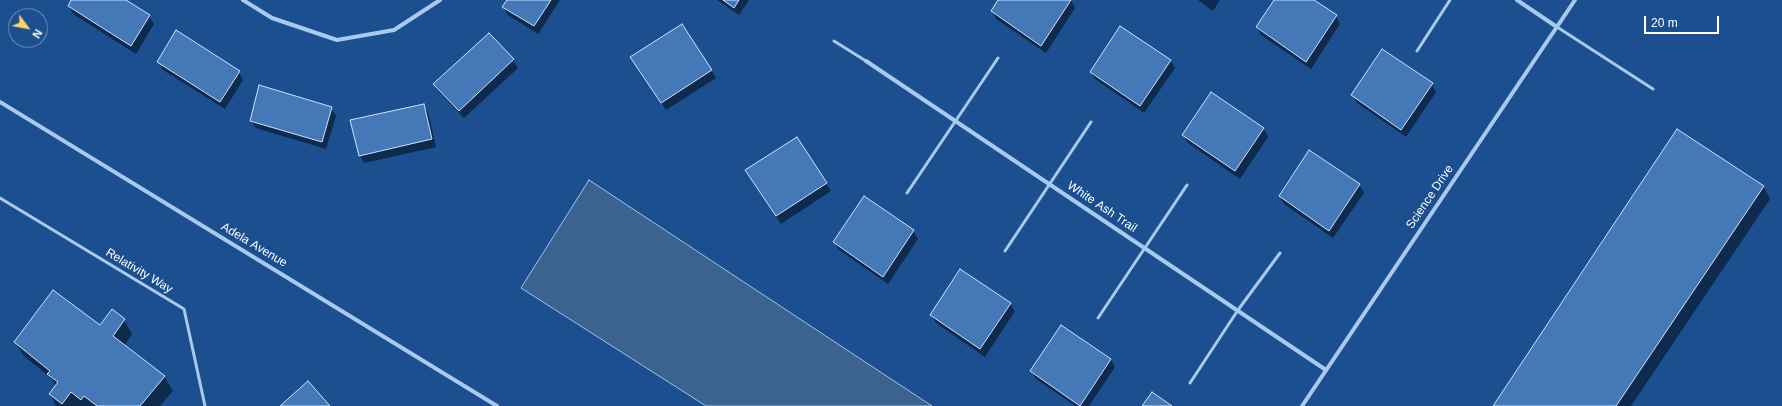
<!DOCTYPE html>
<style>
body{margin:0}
#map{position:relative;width:1782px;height:406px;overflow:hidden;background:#1b4f8f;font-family:Helvetica,sans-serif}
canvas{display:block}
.north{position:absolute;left:8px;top:8px;width:40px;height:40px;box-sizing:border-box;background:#1b4f8f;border:1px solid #7695bc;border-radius:50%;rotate:122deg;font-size:11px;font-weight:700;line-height:16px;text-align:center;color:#fff}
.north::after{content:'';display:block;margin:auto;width:14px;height:18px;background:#ffd166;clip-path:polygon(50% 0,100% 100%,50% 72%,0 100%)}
.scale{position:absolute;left:1644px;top:16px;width:75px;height:18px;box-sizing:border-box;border:2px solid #fff;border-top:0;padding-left:5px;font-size:12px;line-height:14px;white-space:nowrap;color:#fff;-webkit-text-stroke:3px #1b4f8f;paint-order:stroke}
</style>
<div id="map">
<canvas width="1782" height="406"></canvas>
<div class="north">N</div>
<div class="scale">20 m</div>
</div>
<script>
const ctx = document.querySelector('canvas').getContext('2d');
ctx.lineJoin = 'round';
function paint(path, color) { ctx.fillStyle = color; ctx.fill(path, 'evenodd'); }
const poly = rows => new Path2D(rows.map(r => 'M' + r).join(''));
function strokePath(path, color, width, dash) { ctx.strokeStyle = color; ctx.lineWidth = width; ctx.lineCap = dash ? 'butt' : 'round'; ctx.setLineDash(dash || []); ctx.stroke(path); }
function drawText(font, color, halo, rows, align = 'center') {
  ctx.font = font + ' Helvetica,sans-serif'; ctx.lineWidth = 3.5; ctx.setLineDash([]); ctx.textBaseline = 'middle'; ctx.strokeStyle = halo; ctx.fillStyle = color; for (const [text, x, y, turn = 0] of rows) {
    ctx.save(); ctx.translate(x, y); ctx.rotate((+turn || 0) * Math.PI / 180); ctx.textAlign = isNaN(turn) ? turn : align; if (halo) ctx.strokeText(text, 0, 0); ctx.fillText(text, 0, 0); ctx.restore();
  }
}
const water = poly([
 [589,180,932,406,706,406,521,288,589,180]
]);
paint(water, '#3c6290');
strokePath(water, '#9cc4f0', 1);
paint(poly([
 [73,0,124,0,149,16,154,24,136,54,73,14,69,6],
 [508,0,560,0,538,34,508,15,503,7],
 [717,0,749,0,739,15],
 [999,0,1071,0,1075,8,1046,53,996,19,992,11],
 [1198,0,1220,0,1213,11],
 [1275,0,1312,0,1336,16,1340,24,1311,69,1261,35,1257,27],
 [489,34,513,60,518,68,464,118,439,92,434,85],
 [1170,60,1175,68,1144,113,1095,79,1091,72],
 [158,62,239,72,243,80,225,109,163,70],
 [636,65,711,70,716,78,666,110],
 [1432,84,1436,92,1406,137,1357,103,1353,95],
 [1212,93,1264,129,1268,137,1240,179,1188,143,1183,135],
 [423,105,428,112,436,147,364,163,360,155],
 [331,108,336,116,326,149,256,128,251,121],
 [797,139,831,191,781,224,751,178],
 [1359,185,1364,193,1333,238,1284,204,1280,197],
 [1763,186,1770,199,1631,406,1494,406],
 [913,231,918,239,888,284,839,250,834,242],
 [1010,304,1015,311,985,357,936,323,931,315],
 [124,320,132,334,124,346,164,376,173,391,160,406,56,406,50,394,56,386,52,379,24,356,15,342,100,327],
 [1061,326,1111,360,1115,367,1089,406,1075,406,1036,379,1031,371]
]), '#0007');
const building = poly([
 [71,0,126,0,150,15,131,46,68,6,71,0],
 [507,0,551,0,534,26,502,7,507,0],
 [723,0,739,0,734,8,723,0],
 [998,0,1071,0,1041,46,991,11,998,0],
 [1274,0,1314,0,1337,15,1306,62,1256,27,1274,0],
 [682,24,712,70,661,103,630,57,682,24],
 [1120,26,1171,60,1140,106,1090,72,1120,26],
 [176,30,240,71,220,102,157,62,176,30],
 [489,33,514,59,459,111,433,84,489,33],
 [1382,49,1433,83,1401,130,1351,95,1382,49],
 [259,85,332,107,322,142,250,121,259,85],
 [1211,92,1264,128,1235,171,1182,135,1211,92],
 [424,104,432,139,359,156,350,120,424,104],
 [1677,129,1764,186,1616,406,1493,406,1677,129],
 [797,137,827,183,776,216,745,170,797,137],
 [1309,150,1360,184,1329,231,1279,196,1309,150],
 [864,196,914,230,883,277,833,242,864,196],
 [960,269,1011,303,980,349,930,315,960,269],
 [53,290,100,325,112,309,125,319,113,336,165,376,140,406,97,406,84,396,81,400,71,392,62,404,49,394,58,382,47,374,50,371,14,342,53,290],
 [1061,325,1111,359,1080,406,1030,371,1061,325],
 [308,381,330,406,280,406,308,381],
 [1152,392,1172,406,1142,406,1152,392]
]);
paint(building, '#4478b7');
strokePath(building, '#cfe3fa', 1);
strokePath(poly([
 [1557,27,1653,89],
 [834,41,866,61],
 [1417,51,1450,0],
 [907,193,998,58],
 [0,198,184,309,205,406],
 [1005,251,1091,122],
 [1098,318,1187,185],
 [1190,383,1238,310,1280,253]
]), '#a9c9ee', 3);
strokePath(poly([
 [243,0,272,18,337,40,394,30,440,0],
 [1517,0,1557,27],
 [866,61,1326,370],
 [0,102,497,406],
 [1302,406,1575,0]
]), '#a9c9ee', 4);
drawText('12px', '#fff', '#1b4f8f', [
 ["Science Drive",1430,197,-56],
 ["White Ash Trail",1102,207,34],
 ["Adela Avenue",254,245,31],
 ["Relativity Way",139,271,31]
]);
</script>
